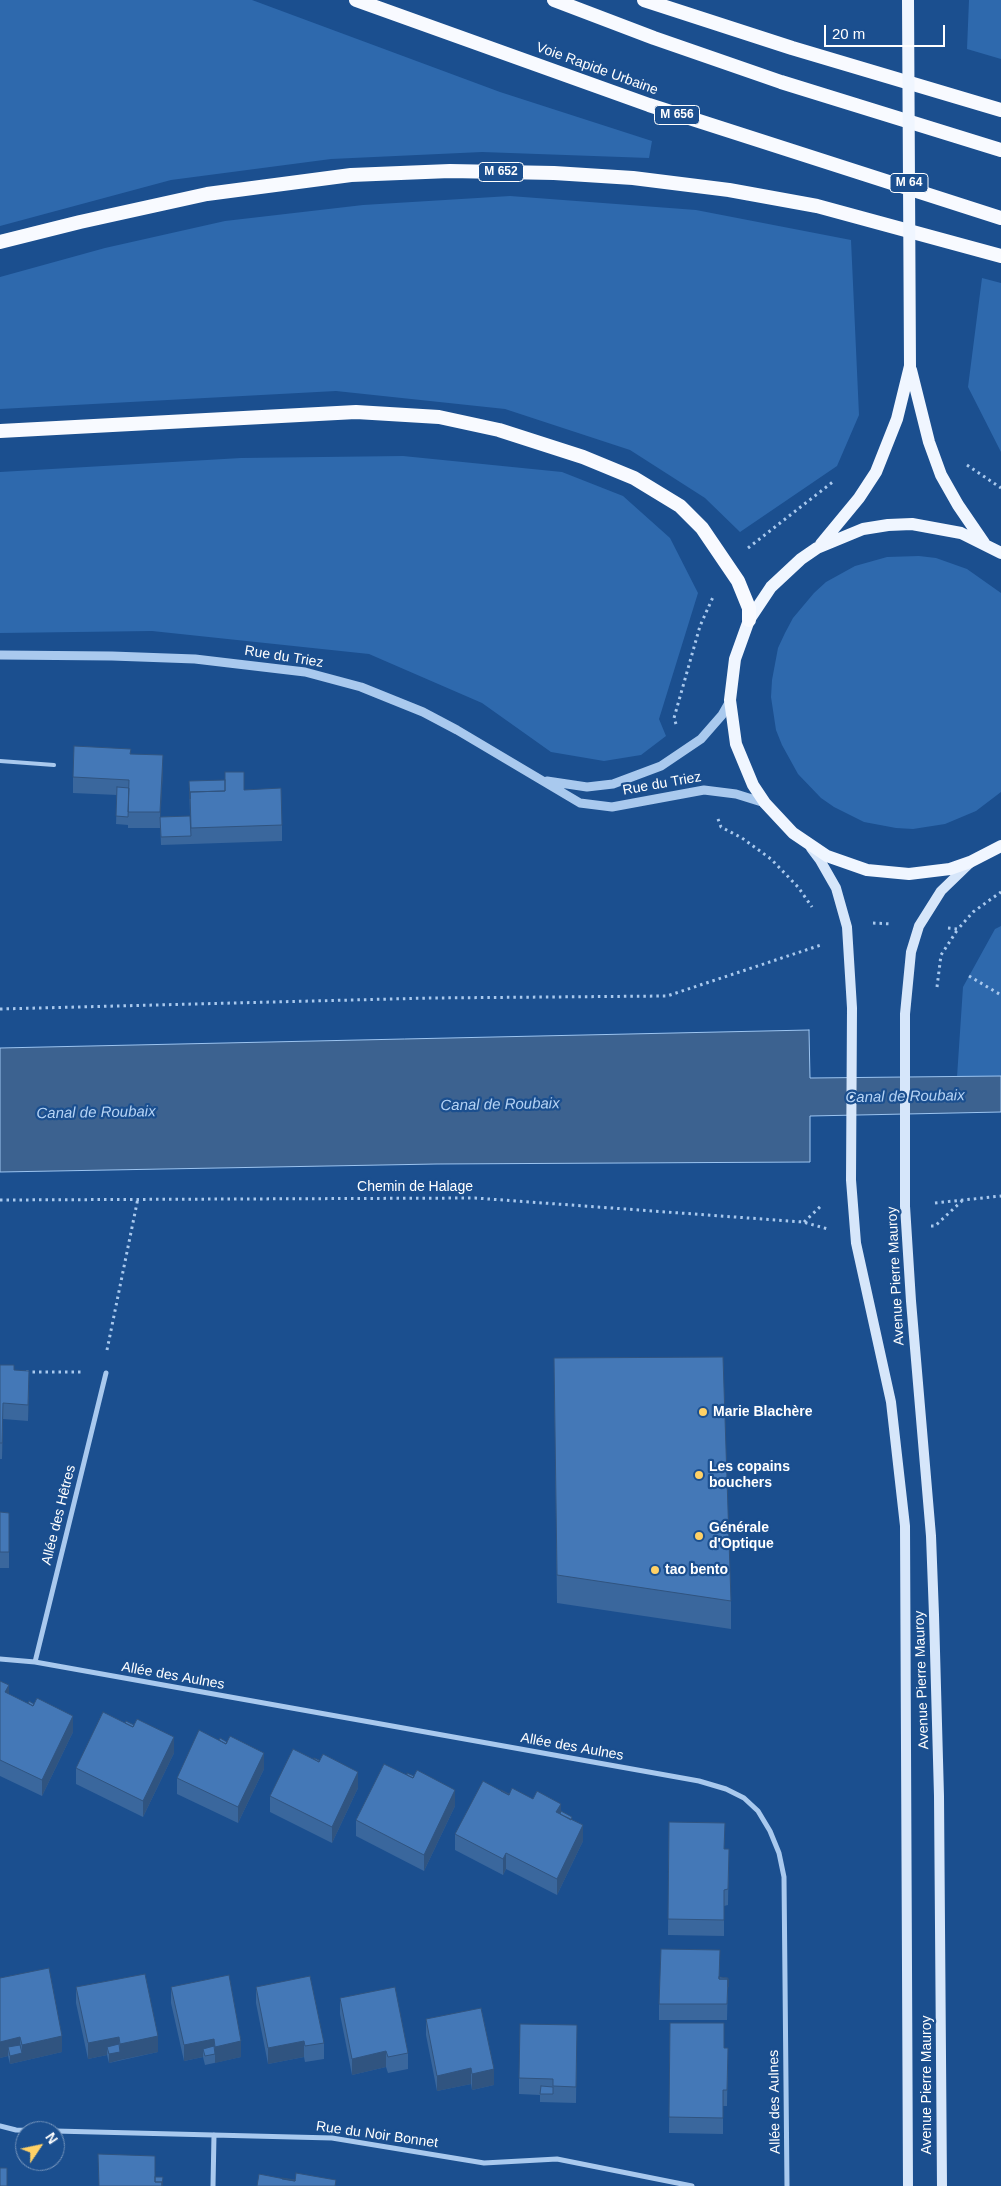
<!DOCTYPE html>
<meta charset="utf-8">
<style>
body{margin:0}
#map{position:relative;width:1001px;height:2186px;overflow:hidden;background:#1b4f8f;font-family:Arial,sans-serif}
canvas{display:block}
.north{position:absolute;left:15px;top:2121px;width:50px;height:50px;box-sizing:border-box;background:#1b4f8f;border:1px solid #7695bc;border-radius:50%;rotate:56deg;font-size:14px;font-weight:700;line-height:20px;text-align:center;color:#fff}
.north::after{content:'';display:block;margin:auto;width:18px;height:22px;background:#ffd166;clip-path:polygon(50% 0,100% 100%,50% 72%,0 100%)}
.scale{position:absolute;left:824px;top:25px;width:121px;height:22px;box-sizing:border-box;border:2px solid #fff;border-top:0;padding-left:6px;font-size:15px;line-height:18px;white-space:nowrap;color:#fff;-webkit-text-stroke:4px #1b4f8f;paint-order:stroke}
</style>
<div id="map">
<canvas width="1001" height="2186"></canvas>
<div class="north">N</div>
<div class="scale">20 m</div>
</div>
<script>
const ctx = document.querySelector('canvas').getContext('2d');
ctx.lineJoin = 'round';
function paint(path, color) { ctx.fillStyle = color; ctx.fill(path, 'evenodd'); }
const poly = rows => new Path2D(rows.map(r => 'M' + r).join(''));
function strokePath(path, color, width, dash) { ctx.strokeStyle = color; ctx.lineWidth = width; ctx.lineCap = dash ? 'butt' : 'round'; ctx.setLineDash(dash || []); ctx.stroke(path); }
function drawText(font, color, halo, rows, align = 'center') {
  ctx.font = font + ' Arial,sans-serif'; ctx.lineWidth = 4.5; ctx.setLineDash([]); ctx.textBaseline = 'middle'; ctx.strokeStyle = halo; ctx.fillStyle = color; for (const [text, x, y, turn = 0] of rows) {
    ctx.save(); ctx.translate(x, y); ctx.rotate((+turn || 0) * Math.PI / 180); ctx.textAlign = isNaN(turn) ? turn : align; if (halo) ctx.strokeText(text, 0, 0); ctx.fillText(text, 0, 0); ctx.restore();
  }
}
paint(poly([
 [0,0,252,0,500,92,652,141,649,158,482,152,331,159,171,180,0,226],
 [969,0,1001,0,1001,59,967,49],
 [510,196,696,210,851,240,859,415,837,466,740,532,705,498,630,450,505,409,336,391,0,409,0,277,105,248,225,221,363,205],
 [982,278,1001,283,1001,452,968,387],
 [403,456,562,472,623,496,670,538,698,593,659,719,666,736,641,755,604,761,551,752,482,703,369,654,152,631,0,633,0,472,241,458],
 [919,556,936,558,967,569,1001,593,1001,792,976,811,945,824,913,829,896,828,864,822,834,807,821,798,798,774,782,745,776,730,771,697,772,680,778,648,785,633,793,618,814,593,826,582,855,566,887,557],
 [1001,926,1001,1076,957,1077,963,987,995,929]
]), '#2e69ad');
const water = poly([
 [809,1030,810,1078,1001,1076,1001,1112,810,1116,810,1162,436,1164,0,1172,0,1048,809,1030]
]);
paint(water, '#3c6290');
strokePath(water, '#9cc4f0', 1);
strokePath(poly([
 [967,465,1001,488],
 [748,548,834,481],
 [676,724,674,718,700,626,713,597],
 [718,819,721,827,742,838,771,859,798,887,812,907],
 [873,923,892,924],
 [948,928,958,929,973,912,1001,892],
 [969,976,1001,995],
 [937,987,941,955,958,929],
 [0,1009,430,998,667,996,821,945],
 [0,1200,475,1198,803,1222,828,1229],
 [935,1203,1001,1196],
 [804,1222,822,1205],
 [931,1226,935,1226,964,1199],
 [107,1350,138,1198],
 [26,1372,82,1372]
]), '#a9c9ee', 3, [2.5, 4]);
strokePath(poly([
 [0,761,54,765]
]), '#a9c9ee', 4);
strokePath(poly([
 [0,1659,35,1662,699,1781,726,1789,744,1798,758,1811,770,1831,779,1853,784,1877,787,2186],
 [35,1662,106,1373],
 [0,2126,16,2130,54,2131],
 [55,2131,332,2138,484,2163,557,2159,692,2186],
 [213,2186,214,2135]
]), '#a9c9ee', 5);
strokePath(poly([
 [0,655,112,656,195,659,305,672,361,687,423,712,457,730,580,803,612,807,704,790,736,794,765,803],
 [547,781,587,787,613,784,661,766,701,739,722,715,730,701]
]), '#a9c9ee', 9);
strokePath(poly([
 [811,848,820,860,836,888,847,927,852,1008,851,1180,856,1243,891,1402,905,1526,908,2186],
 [942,2186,939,1796,934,1615,931,1536,911,1301,905,1206,905,1014,911,952,919,926,941,891,970,863]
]), '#d6e6fa', 10);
strokePath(poly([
 [911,370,929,442,941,475,958,505,984,543],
 [821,544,859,498,876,472,897,419,910,366],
 [1001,553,961,533,912,524,888,525,863,529,817,548,801,559,771,587,749,620,735,659,730,700,736,744,753,785,765,803,793,833,827,856,867,870,909,874,950,869,970,862,1001,846]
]), '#f0f6ff', 12);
strokePath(poly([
 [356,0,649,105,1001,218],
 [554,0,654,38,781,82,1001,150],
 [644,0,792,48,1001,110],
 [0,242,80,222,207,194,351,175,450,171,554,173,633,178,729,190,817,206,1001,256],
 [0,431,356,412,439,417,499,430,583,457,634,478,680,506,702,528,738,581,749,608,749,620]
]), '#f8faff', 14);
strokePath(poly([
 [908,0,910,366]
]), '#f0f6ff', 12);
paint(poly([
 [131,754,163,771,160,817,190,816,189,781,244,790,282,825,282,841,161,845,160,819,160,828,128,828,128,819,128,825,116,824,117,795,73,793,73,777],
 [554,1358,731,1601,731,1629,557,1603],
 [0,1365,14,1370,29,1387,28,1421,3,1419,2,1459,0,1459],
 [0,1512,9,1513,9,1568,0,1568],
 [0,1681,9,1694,73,1732,42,1796,0,1776],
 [174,1753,143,1817,76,1784,76,1768],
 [264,1769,238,1823,177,1794,177,1778],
 [358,1788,332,1843,270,1812,270,1796],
 [501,1791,509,1794,533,1799,561,1811,572,1820,583,1841,557,1895,506,1869,503,1875,455,1850,455,1834],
 [455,1806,424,1871,356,1836,356,1820],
 [669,1822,725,1849,729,1849,728,1905,724,1906,724,1936,668,1935],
 [719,1977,728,1978,727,2020,659,2020,659,2004],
 [0,1978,62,2052,10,2064,8,2056,0,2058],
 [76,1987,158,2052,109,2063,107,2055,88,2059,76,2003],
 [171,1987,241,2057,205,2065,203,2057,184,2061,171,2003],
 [256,1987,324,2043,324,2059,305,2062,304,2057,268,2064,256,2003],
 [340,1998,408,2053,408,2069,388,2073,386,2067,352,2075,340,2014],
 [426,2019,494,2085,472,2090,471,2084,437,2091,426,2035],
 [670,2023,724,2048,728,2048,727,2106,723,2106,723,2134,669,2133],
 [577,2025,576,2103,540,2102,540,2095,519,2094,519,2078]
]), '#3a679d');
paint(poly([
 [163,755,163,771,160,828,160,812],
 [29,1371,29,1387,28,1421,28,1405],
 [3,1403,3,1419,2,1459,2,1443],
 [9,1685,9,1701,5,1692],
 [73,1716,73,1732,42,1796,42,1780],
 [174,1737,174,1753,143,1817,143,1801],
 [264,1753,264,1769,238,1823,238,1807],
 [358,1772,358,1788,332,1843,332,1827],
 [455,1790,455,1806,424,1871,424,1855],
 [561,1804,561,1820,556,1812],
 [583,1825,583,1841,557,1895,557,1879],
 [506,1853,506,1869,503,1875,503,1859],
 [62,2036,62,2052,10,2064,10,2056,22,2053,22,2045],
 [158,2036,158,2052,120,2060,120,2044],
 [20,2037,20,2053,8,2047,8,2056,0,2058,0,2042],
 [119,2037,119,2052,120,2052,120,2060,109,2063,109,2054,107,2047,107,2055,88,2059,88,2043],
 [214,2039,214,2055,203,2049,203,2057,184,2061,184,2045],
 [241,2041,241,2057,215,2063,215,2047],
 [304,2041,304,2057,268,2064,268,2048],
 [386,2051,386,2067,352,2075,352,2059],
 [471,2068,471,2084,437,2091,437,2076],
 [494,2069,494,2085,472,2090,472,2074]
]), '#305480');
const building = poly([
 [74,746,131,749,130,754,163,755,160,812,128,812,129,780,73,777,74,746],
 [225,772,244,772,244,790,281,788,282,825,191,828,190,792,225,791,225,772],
 [225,780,225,791,190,792,190,799,189,781,225,780],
 [117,787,129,788,128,817,116,816,117,787],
 [190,816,191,836,161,837,160,817,190,816],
 [723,1357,731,1601,557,1575,554,1358,723,1357],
 [0,1365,14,1365,14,1370,29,1371,28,1405,3,1403,2,1443,0,1443,0,1365],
 [0,1512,9,1513,9,1552,0,1552,0,1512],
 [0,1681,9,1685,5,1692,33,1706,37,1698,73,1716,42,1780,0,1760,0,1681],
 [29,1701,34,1704,33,1706,28,1703,29,1701],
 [103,1712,133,1727,137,1719,174,1737,143,1801,76,1768,103,1712],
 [126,1721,134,1725,133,1727,125,1723,126,1721],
 [199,1730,226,1744,230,1736,264,1753,238,1807,177,1778,199,1730],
 [220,1738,227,1742,226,1744,219,1740,220,1738],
 [293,1749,319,1762,323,1754,358,1772,332,1827,270,1796,293,1749],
 [314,1758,319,1760,319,1762,314,1759,314,1758],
 [384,1764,413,1778,417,1770,455,1790,424,1855,356,1820,384,1764],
 [407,1773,414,1776,413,1778,407,1775,407,1773],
 [483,1781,509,1795,512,1788,533,1799,537,1791,561,1804,556,1812,583,1825,557,1879,506,1853,503,1859,455,1834,483,1781],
 [501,1790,509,1794,509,1795,501,1791,501,1790],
 [561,1811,572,1817,571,1820,560,1814,561,1811],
 [669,1822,725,1823,724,1849,729,1849,728,1889,724,1890,724,1920,668,1919,669,1822],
 [661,1949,720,1950,719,1979,728,1979,727,2004,659,2004,661,1949],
 [49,1968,62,2036,22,2045,20,2037,0,2042,0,1978,49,1968],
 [145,1974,158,2036,120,2044,119,2037,88,2043,76,1987,145,1974],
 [229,1975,241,2041,215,2047,214,2039,184,2045,171,1987,229,1975],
 [310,1976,324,2043,305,2046,304,2041,268,2048,256,1987,310,1976],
 [719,1977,728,1978,728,1987,728,1979,719,1979,719,1977],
 [395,1987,408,2053,388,2057,386,2051,352,2059,340,1998,395,1987],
 [481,2008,494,2069,472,2074,471,2068,437,2076,426,2019,481,2008],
 [670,2023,724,2023,724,2048,728,2048,727,2090,723,2090,723,2118,669,2117,670,2023],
 [520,2024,577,2025,576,2087,553,2086,553,2079,519,2078,520,2024],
 [119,2044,120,2052,109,2054,107,2047,119,2044],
 [20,2045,22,2053,10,2056,8,2047,20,2045],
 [214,2046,215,2054,205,2056,203,2049,214,2046],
 [541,2086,553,2087,553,2094,540,2094,541,2086],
 [98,2154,155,2156,155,2182,162,2182,162,2186,99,2186,98,2154],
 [0,2168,7,2168,7,2186,0,2186,0,2168],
 [296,2173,336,2180,335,2186,257,2186,259,2174,295,2181,296,2173],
 [155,2177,163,2177,162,2186,162,2182,155,2182,155,2177],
 [282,2178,295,2180,295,2181,282,2179,282,2178]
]);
paint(building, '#4478b7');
strokePath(building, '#305480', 1);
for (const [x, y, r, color] of [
 [703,1412,5,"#ffd166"],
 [699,1475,5,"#ffd166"],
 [699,1536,5,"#ffd166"],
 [655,1570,5,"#ffd166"]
]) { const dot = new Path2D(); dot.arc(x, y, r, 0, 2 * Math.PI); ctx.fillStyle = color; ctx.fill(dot); strokePath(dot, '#1b4f8f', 2); }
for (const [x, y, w] of [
 [677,115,45],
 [501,172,45],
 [909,183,38]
]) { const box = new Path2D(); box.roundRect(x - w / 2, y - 9.5, w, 19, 4); ctx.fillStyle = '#1b4f8f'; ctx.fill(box); strokePath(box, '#fff', 1); }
drawText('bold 12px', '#fff', null, [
 ["M 656",677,115],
 ["M 652",501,172],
 ["M 64",909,183]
]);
drawText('14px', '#fff', '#1b4f8f', [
 ["Voie Rapide Urbaine",597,69,20],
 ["Rue du Triez",284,657,9],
 ["Rue du Triez",662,784,-10],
 ["Chemin de Halage",415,1187],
 ["Avenue Pierre Mauroy",896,1276,-93],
 ["Allée des Hêtres",59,1515,-76],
 ["Allée des Aulnes",173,1676,10],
 ["Avenue Pierre Mauroy",922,1680,-92],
 ["Allée des Aulnes",572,1747,10],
 ["Avenue Pierre Mauroy",927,2085,-90],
 ["Allée des Aulnes",775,2102,-91],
 ["Rue du Noir Bonnet",377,2135,8]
]);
drawText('bold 14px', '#fff', '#1b4f8f', [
 ["Marie Blachère",713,1412],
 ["Les copains",709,1467],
 ["bouchers",709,1483],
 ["Générale",709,1528],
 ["d'Optique",709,1544],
 ["tao bento",665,1570]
], 'left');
drawText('italic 15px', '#b5d3f5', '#1b4f8f', [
 ["Canal de Roubaix",905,1097,-1],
 ["Canal de Roubaix",500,1105,-1],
 ["Canal de Roubaix",96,1113,-1]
]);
</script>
